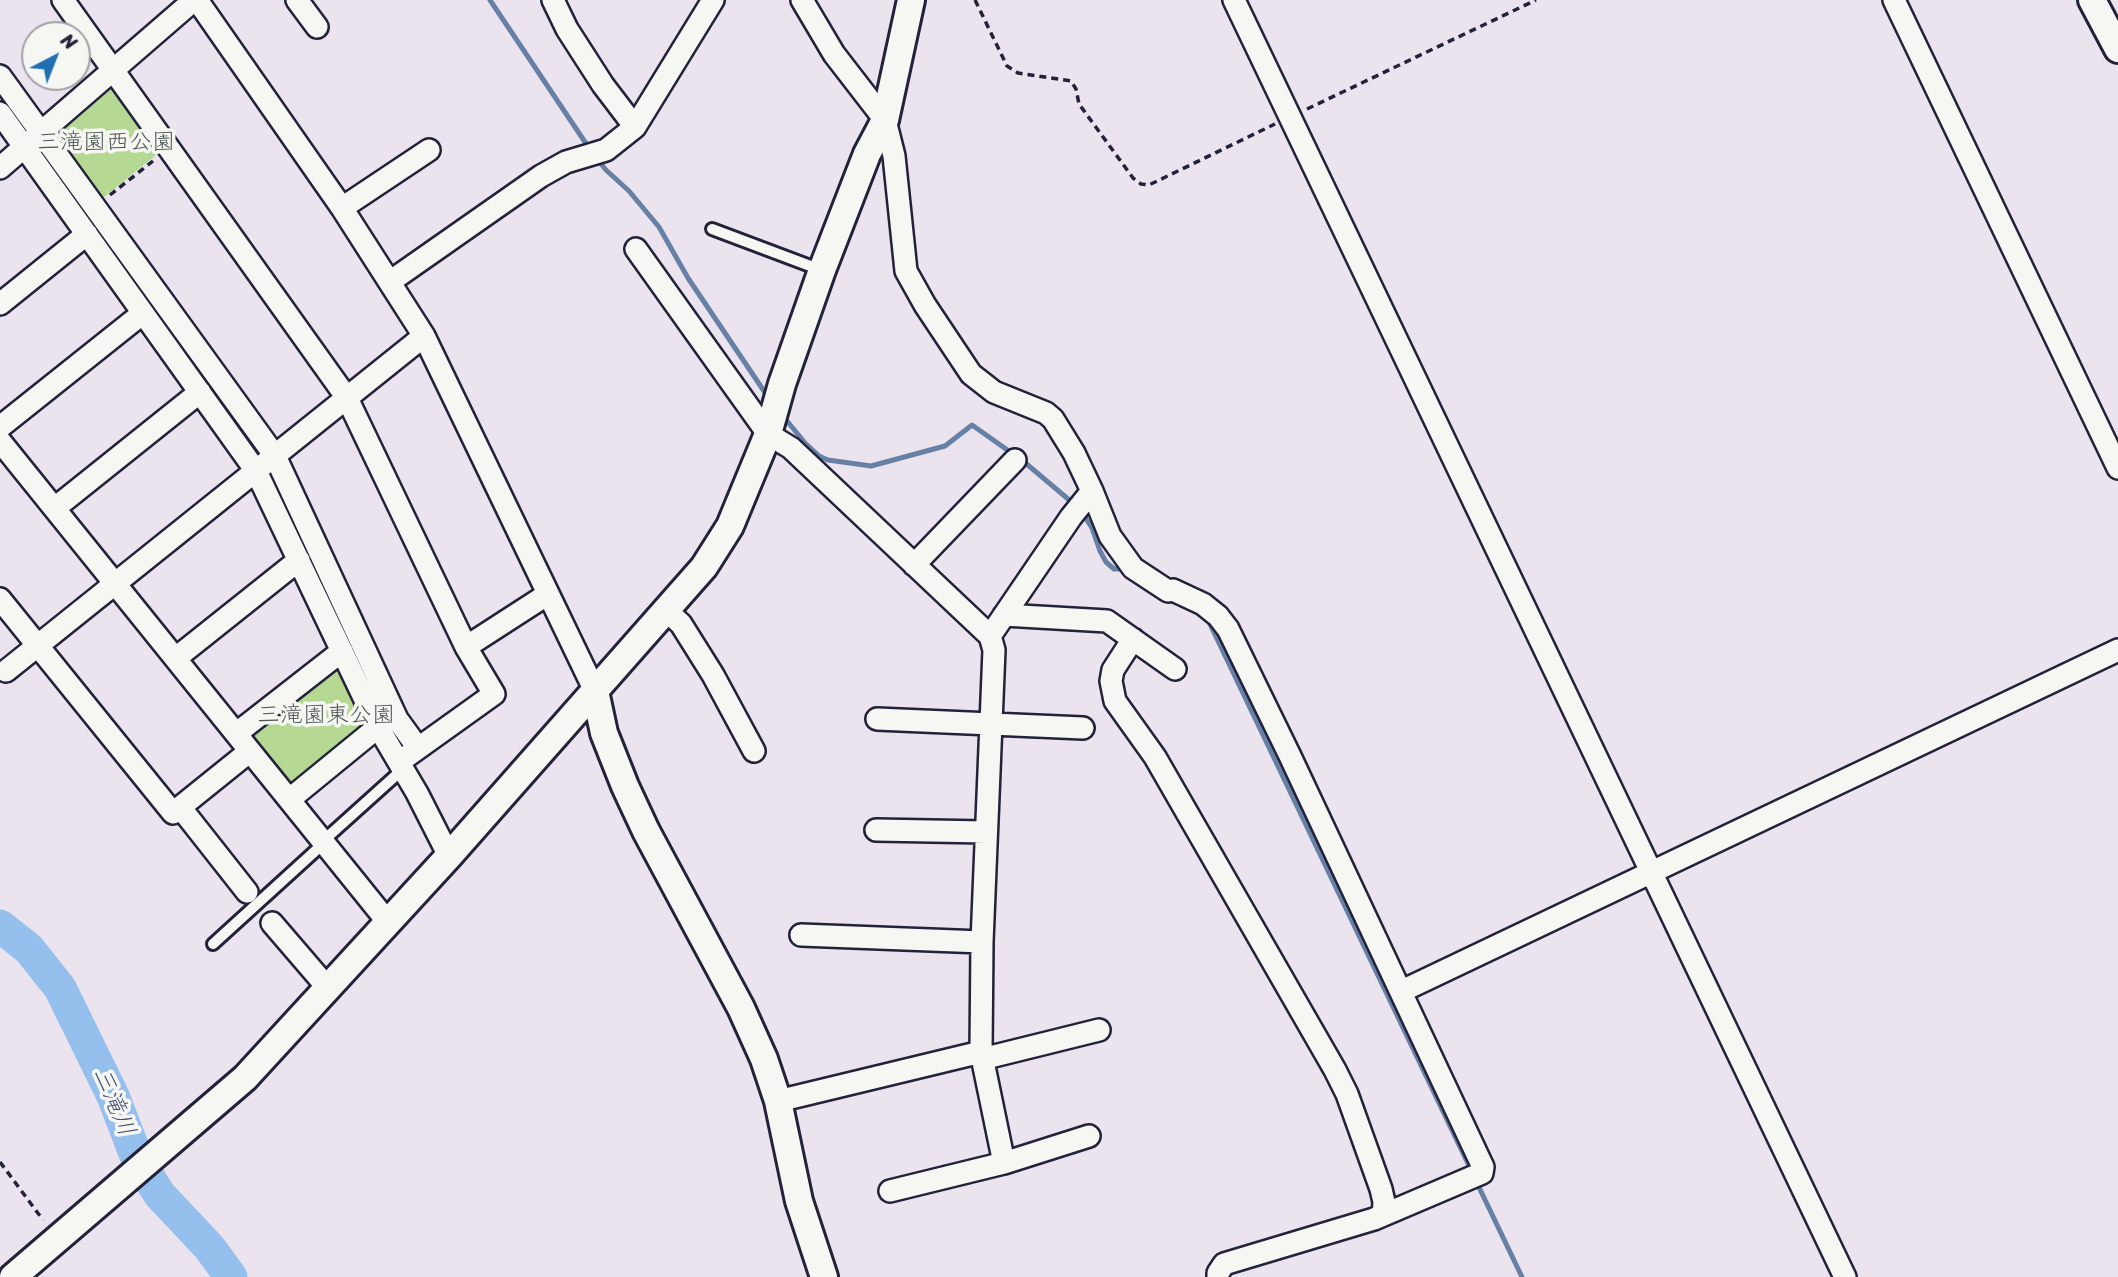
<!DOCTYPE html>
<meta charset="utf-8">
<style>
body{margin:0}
#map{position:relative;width:2118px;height:1277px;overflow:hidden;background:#ebe3ee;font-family:Sriracha,sans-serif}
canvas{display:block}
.north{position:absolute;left:21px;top:21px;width:70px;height:70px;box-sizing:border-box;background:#f6f6f2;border:2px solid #a1a1a9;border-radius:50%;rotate:42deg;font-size:19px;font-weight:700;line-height:28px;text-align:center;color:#22223b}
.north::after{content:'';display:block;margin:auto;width:24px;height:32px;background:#1f6fb2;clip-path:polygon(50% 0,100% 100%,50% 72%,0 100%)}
</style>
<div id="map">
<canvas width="2118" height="1277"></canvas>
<div class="north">N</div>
</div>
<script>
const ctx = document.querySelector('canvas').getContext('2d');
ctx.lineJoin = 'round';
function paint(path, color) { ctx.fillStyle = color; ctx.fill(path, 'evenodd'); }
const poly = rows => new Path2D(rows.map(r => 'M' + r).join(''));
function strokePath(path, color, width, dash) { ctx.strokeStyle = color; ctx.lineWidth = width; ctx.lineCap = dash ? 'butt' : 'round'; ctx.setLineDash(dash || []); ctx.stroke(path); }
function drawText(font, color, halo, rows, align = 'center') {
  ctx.font = font + ' Sriracha,"Klee One",sans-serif'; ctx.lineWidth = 7; ctx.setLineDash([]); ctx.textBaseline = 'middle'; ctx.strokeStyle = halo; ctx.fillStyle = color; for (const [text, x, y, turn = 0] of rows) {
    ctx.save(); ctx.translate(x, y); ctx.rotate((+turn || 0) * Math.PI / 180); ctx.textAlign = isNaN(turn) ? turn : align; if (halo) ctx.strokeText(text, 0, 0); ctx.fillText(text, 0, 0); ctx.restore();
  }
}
paint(poly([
 [109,84,118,87,161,151,97,203,53,132],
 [336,663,368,722,296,787,285,786,251,739,251,730]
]), '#b5d993');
strokePath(poly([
 [490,0,589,148],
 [597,159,606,170,629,191,659,227,688,278,770,400],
 [783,416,805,443,819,456,828,460,871,466,945,446,972,425,1023,461,1074,504],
 [1081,511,1092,528,1100,551,1106,562,1114,569,1121,569],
 [1209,622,1472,1172],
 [1476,1181,1522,1277]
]), '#6781a6', 5);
strokePath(poly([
 [0,926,29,949,60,988,113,1096,138,1161,160,1195,209,1247,231,1277]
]), '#95c0ee', 33);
const service = poly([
 [712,229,821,270],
 [323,841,403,769],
 [213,944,324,843]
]);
const minor = poly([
 [63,0,347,398,466,647,494,694,399,762],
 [197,0,342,208,424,336,595,691],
 [297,0,317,27],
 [553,0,567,29,603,85,635,127,713,0],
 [802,0,834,54,885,120,894,156,906,271,925,305,971,374,994,392,1046,413,1053,419,1074,453,1092,491],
 [1234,0,1845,1277],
 [1894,0,2118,468],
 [0,76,275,456,397,719,418,748],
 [0,113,256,471,378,727,417,793,449,856],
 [0,168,194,0],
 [342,208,429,150],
 [636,249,768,434,791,448,990,636,994,650,982,942,981,1052,778,1101],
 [391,281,541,176,566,162,606,150,635,127],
 [0,304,87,234],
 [0,427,143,313],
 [0,441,387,921],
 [55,508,200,392],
 [914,565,1015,460],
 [0,599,173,813,250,751],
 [666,610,681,624,713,675,754,751],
 [1004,615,1107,621,1175,669],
 [990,636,1071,517,1092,491,1110,536,1133,568,1168,591,1173,590,1203,604,1218,616,1228,629,1290,756,1483,1167,1482,1173,1374,1219,1224,1264,1218,1273,1218,1277],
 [1133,639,1113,670,1111,681,1115,701,1155,757,1335,1070,1347,1094,1381,1189,1384,1202,1383,1215],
 [466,647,548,594],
 [176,658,299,560],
 [6,671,424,336],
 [877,719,1083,728],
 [237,733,342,651],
 [290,799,378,727],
 [180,807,247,892],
 [876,830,986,832],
 [272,923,327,987],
 [801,935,982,942],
 [1402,991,2118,650],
 [981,1052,1004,1163,1089,1136],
 [982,1059,1099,1030],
 [890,1191,1004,1163]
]);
const tertiary = poly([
 [2092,0,2118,49],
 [595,691,604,733,625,786,646,831,741,1008,764,1059,778,1101,799,1201,824,1277],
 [13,1277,245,1078,449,856,704,567,730,526,768,434,782,384,822,270,867,154,885,120,911,0]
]);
strokePath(service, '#22223b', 16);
strokePath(minor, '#22223b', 26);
strokePath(tertiary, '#22223b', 32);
strokePath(poly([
 [975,0,1007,66,1018,73,1071,81,1076,89,1079,104,1133,178,1141,184,1149,185,1275,124],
 [1307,109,1536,0],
 [110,195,153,161],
 [0,1162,43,1220]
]), '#22223b', 3.5, [7, 5]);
strokePath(service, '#f6f6f2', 10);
strokePath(minor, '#f6f6f2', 21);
strokePath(tertiary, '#f6f6f2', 26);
drawText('23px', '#4e5955', '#f6f6f2', [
 ["三滝園西公園",106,143],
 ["三滝園東公園",326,716]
]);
drawText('italic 24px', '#445171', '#f6f6f2', [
 ["三滝川",113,1102,67]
]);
</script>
